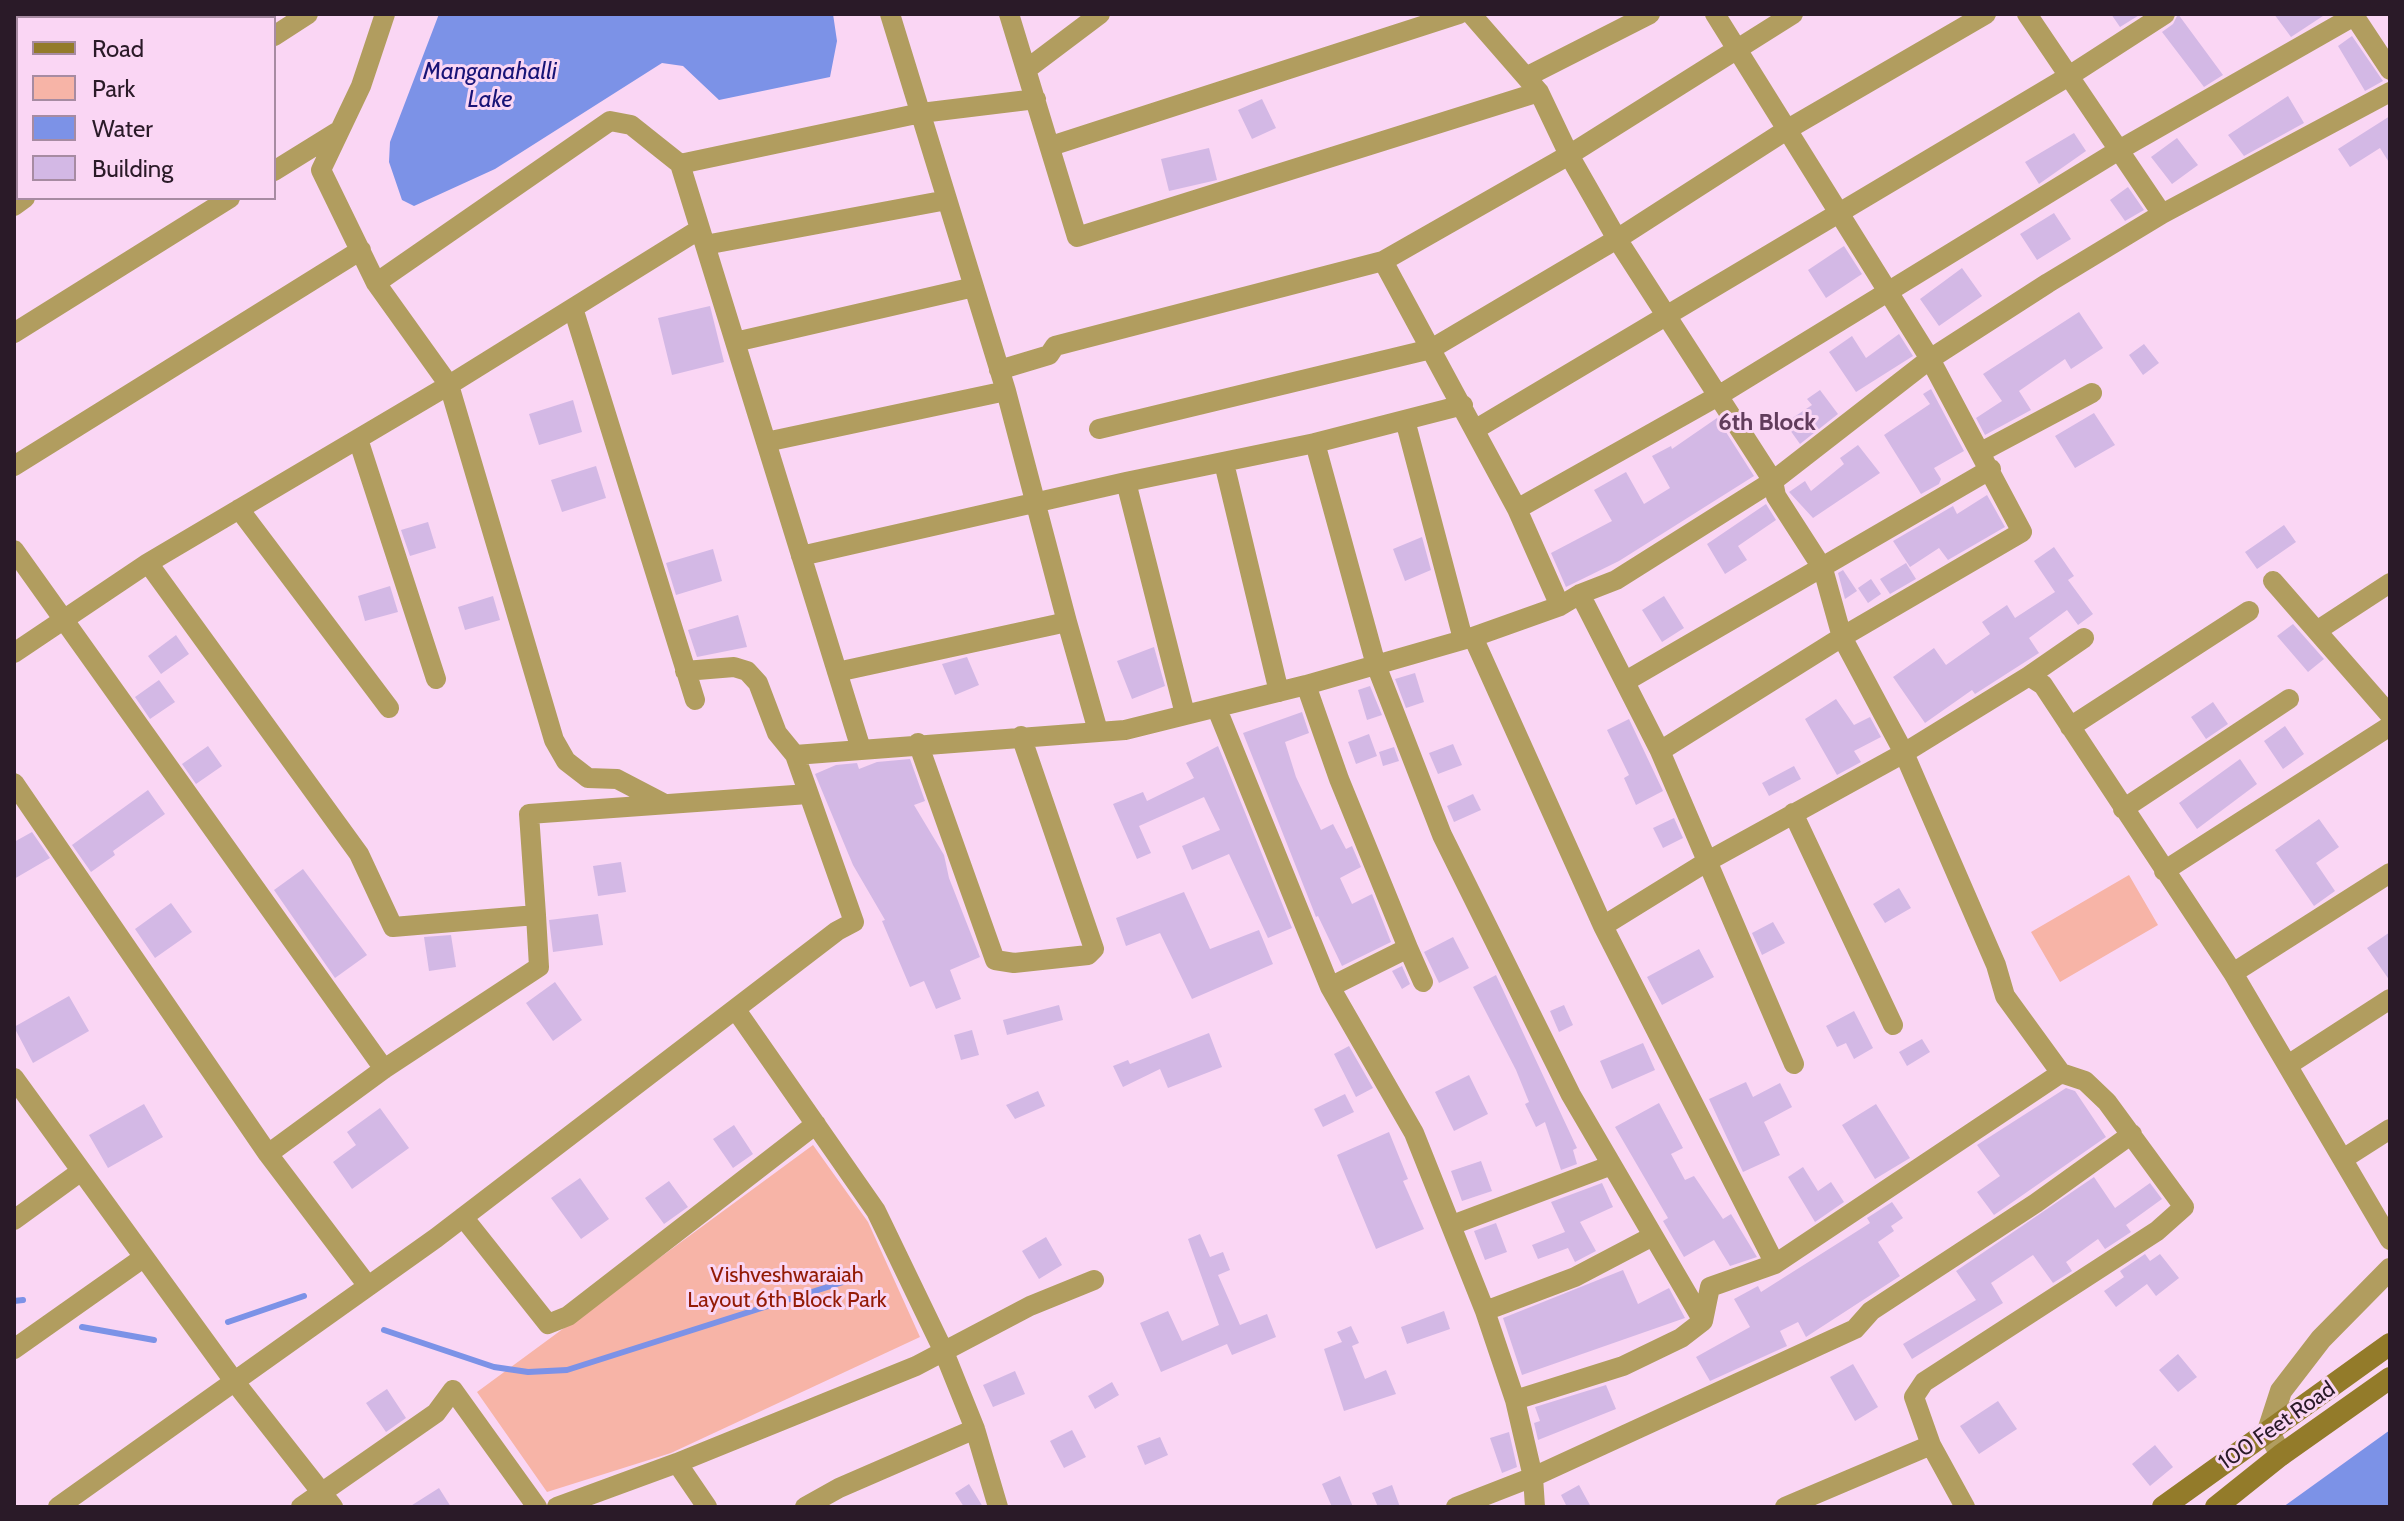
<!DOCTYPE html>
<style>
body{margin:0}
#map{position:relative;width:2404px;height:1521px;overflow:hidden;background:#fad6f4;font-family:Cabin,sans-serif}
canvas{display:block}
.frame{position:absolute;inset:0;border:16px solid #2a1a28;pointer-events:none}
.legend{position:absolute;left:16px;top:16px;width:260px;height:184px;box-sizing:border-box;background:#fad6f4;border:2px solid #a78ba2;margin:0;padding:10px 14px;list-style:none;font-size:24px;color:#2a1a28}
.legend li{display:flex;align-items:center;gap:16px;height:40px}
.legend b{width:40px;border:2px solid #a78ba2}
</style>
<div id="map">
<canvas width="2404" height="1521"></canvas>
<div class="frame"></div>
<ul class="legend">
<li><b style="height:10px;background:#937b2a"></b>Road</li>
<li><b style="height:22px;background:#f7b4a7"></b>Park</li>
<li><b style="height:22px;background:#7c92e7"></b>Water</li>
<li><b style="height:22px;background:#d3b8e5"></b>Building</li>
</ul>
</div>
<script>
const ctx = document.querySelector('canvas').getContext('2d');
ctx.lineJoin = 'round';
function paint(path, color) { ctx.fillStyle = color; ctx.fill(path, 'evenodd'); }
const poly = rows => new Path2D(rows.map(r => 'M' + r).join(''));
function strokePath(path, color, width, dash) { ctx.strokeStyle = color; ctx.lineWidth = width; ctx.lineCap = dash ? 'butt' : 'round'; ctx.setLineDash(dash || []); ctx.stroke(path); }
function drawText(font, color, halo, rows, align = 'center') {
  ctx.font = font + ' Cabin,sans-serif'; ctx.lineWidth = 6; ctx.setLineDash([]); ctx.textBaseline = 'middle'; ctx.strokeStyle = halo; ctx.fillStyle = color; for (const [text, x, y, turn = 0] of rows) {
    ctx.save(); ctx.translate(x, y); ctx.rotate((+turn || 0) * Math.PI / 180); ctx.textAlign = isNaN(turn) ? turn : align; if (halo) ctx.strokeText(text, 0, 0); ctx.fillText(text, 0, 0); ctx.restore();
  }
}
paint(poly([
 [2129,875,2158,925,2060,982,2031,932],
 [813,1145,868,1222,920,1337,671,1453,547,1492,477,1392]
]), '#f7b4a7');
paint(poly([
 [439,14,833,14,837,41,830,77,719,100,683,66,662,63,495,169,414,206,402,200,389,162,390,142],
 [2390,1430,2390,1507,2283,1507]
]), '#7c92e7');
strokePath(poly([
 [14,1301,23,1300],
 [228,1322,304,1296],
 [82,1327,154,1340],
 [384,1330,494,1367,528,1372,567,1370,862,1276]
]), '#7c92e7', 6);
paint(poly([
 [2111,14,2141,14,2120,27],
 [2178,14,2223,75,2204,87,2162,32,2173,24],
 [2274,14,2326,14,2291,37],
 [2352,36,2383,81,2365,91,2338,46],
 [2288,96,2304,123,2244,156,2228,135],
 [1262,99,1276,128,1252,139,1238,110],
 [2390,116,2390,164,2380,148,2350,167,2338,149],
 [2074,133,2086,151,2039,184,2025,162],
 [2177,138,2198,165,2172,184,2151,157],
 [1209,148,1217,180,1169,191,1161,159],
 [2128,187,2144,210,2125,221,2110,200],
 [2054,213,2071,239,2037,260,2020,234],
 [1844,246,1862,274,1826,298,1808,270],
 [1962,268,1982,296,1939,326,1920,299],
 [710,306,724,362,672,375,658,318],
 [2079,312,2103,348,2071,369,2065,359,2019,391,2031,410,1985,435,1976,418,2002,401,1983,374],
 [1899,334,1913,356,1856,392,1829,352,1852,336,1866,358],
 [2144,344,2159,363,2143,375,2129,355],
 [1931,389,1964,451,1934,468,1941,479,1939,484,1921,494,1884,435,1930,404,1923,394],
 [1820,390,1838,414,1800,444,1785,423,1812,405,1807,399],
 [573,400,582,432,539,445,529,414],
 [2094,413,2115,445,2075,468,2055,436],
 [1717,418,1754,476,1619,561,1566,587,1551,553,1612,521,1594,490,1626,472,1644,504,1670,488,1652,456,1671,446,1672,449],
 [1858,445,1880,473,1813,518,1789,492,1805,481,1811,491,1844,464,1840,458],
 [596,466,606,498,562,512,551,480],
 [1987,495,2005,527,1948,560,1939,548,1910,567,1893,541,1953,506,1957,514],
 [1766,504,1776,520,1738,546,1747,560,1725,574,1707,544],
 [428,522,436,548,410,556,401,530],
 [2284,525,2296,542,2257,569,2245,552],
 [1422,537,1431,570,1405,581,1393,549],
 [2054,547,2074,576,2068,580,2093,614,2078,625,2067,610,2029,638,2039,653,1975,694,1972,690,1925,723,1893,677,1934,648,1946,665,1990,634,1982,622,2007,605,2015,618,2055,592,2034,561],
 [713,549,722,581,676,595,666,563],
 [1906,563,1916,579,1890,594,1880,579],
 [1843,570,1857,591,1845,599,1838,573],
 [1871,579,1881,594,1868,603,1858,588],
 [390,586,398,612,365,621,358,596],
 [493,596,500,620,465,630,458,607],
 [1664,596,1684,628,1662,642,1642,610],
 [738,615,747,647,697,657,688,630],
 [2293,624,2324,659,2308,672,2277,636],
 [176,635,189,654,161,674,148,656],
 [1154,647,1165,686,1132,699,1117,661],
 [967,657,979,685,955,695,942,664],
 [1415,673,1424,702,1406,708,1395,679],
 [159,680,175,702,150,719,135,697],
 [1370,686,1382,715,1367,720,1358,690],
 [1836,699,1854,725,1870,717,1881,737,1854,751,1861,762,1837,775,1805,719],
 [2213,702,2228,724,2206,739,2191,717],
 [1302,712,1309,733,1285,742,1296,777,1321,830,1333,824,1346,849,1352,846,1361,867,1340,878,1352,904,1372,894,1391,942,1342,966,1318,916,1316,917,1243,733],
 [1629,719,1663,791,1636,805,1624,778,1629,775,1607,730],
 [2285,726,2304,754,2283,769,2264,741],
 [1369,734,1377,756,1356,764,1348,742],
 [1453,744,1462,765,1438,774,1429,753],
 [208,746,222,766,196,784,182,764],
 [1218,746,1292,928,1268,938,1229,854,1192,870,1182,846,1220,830,1204,797,1139,826,1151,853,1137,859,1113,804,1143,792,1147,801,1194,778,1186,763],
 [1394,747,1399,761,1383,766,1379,752],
 [910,759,925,801,914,805,944,855,949,878,980,957,950,970,961,999,936,1009,924,981,910,987,882,921,885,920,853,865,815,774,836,765,857,763,859,769,877,762],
 [2240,759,2257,784,2197,829,2179,803],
 [1794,766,1801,779,1769,796,1762,783],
 [148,790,165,814,113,851,115,855,91,872,72,845],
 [1473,794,1481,810,1454,822,1447,806],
 [1674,818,1683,838,1663,848,1653,828],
 [2319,819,2339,847,2316,863,2335,891,2314,906,2275,850],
 [32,832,50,858,14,879,14,842],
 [621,862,626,892,598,896,593,866],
 [303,869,367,955,335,978,274,890],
 [1899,888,1911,908,1885,923,1873,904],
 [1184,892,1210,949,1259,930,1273,964,1192,999,1160,933,1126,946,1116,918],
 [171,903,192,932,155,958,135,929],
 [598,914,603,945,553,952,549,920],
 [1773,922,1785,943,1762,955,1752,933],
 [2390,932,2390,981,2367,948],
 [451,935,456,967,429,971,424,937],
 [1453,937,1469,968,1439,983,1424,952],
 [1699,949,1714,977,1662,1005,1647,977],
 [1402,966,1410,984,1402,989,1392,971],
 [1496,975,1577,1148,1573,1150,1577,1164,1561,1170,1545,1122,1536,1127,1525,1104,1529,1102,1516,1070,1473,987],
 [555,982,582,1020,553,1041,526,1003],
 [69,996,89,1031,33,1063,14,1027],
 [1059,1005,1063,1020,1007,1035,1003,1020],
 [1564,1005,1573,1025,1559,1032,1550,1011],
 [1854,1011,1873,1048,1854,1059,1846,1043,1837,1047,1826,1026],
 [972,1030,979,1055,961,1060,954,1035],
 [1209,1033,1222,1067,1168,1088,1160,1069,1123,1087,1113,1066,1128,1060,1130,1064],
 [1922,1039,1930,1052,1907,1066,1899,1052],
 [1643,1043,1655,1070,1612,1089,1600,1061],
 [1349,1046,1373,1088,1356,1097,1334,1054],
 [1469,1075,1488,1114,1454,1131,1435,1092],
 [1746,1082,1753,1097,1780,1083,1792,1107,1764,1122,1780,1155,1743,1172,1709,1099],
 [2066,1088,2075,1091,2106,1137,1994,1215,1977,1192,2000,1176,1977,1145],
 [1038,1091,1045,1106,1015,1119,1006,1105],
 [1345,1094,1354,1112,1323,1127,1314,1109],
 [1659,1103,1683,1148,1671,1154,1685,1180,1694,1176,1723,1219,1731,1214,1757,1257,1730,1266,1714,1240,1684,1257,1663,1221,1668,1218,1615,1127],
 [144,1104,163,1137,108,1168,89,1135],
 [1876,1104,1910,1158,1875,1179,1842,1125],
 [380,1108,409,1148,352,1189,333,1162,356,1145,347,1132],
 [734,1125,753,1154,733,1168,713,1139],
 [1389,1132,1408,1179,1403,1181,1424,1229,1376,1249,1337,1155],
 [1481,1161,1492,1191,1462,1201,1451,1171],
 [1803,1167,1818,1191,1831,1182,1844,1202,1815,1222,1788,1177],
 [2094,1177,2115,1208,2150,1183,2162,1199,2126,1225,2131,1232,2105,1249,2098,1239,2066,1262,2072,1271,2053,1283,2033,1255,1991,1283,2003,1303,1912,1359,1903,1344,1976,1300,1956,1271],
 [580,1178,609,1219,581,1239,551,1198],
 [669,1181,688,1207,664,1224,645,1198],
 [1602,1183,1613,1207,1580,1222,1596,1251,1575,1262,1568,1248,1538,1259,1532,1245,1565,1232,1551,1202],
 [1892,1202,1903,1218,1891,1226,1894,1231,1878,1242,1900,1276,1806,1337,1798,1322,1780,1331,1787,1346,1710,1381,1696,1357,1750,1327,1734,1299,1758,1286,1761,1292,1870,1223,1867,1218],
 [1496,1223,1507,1252,1485,1260,1474,1231],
 [1200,1234,1210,1257,1223,1252,1230,1270,1218,1275,1240,1325,1267,1314,1276,1337,1232,1355,1227,1344,1161,1372,1140,1323,1168,1311,1182,1341,1219,1325,1188,1239],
 [1046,1237,1062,1265,1039,1279,1022,1251],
 [2145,1254,2150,1261,2160,1254,2179,1278,2156,1296,2147,1284,2116,1307,2104,1291,2124,1277,2120,1271],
 [1623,1270,1638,1304,1669,1288,1685,1318,1522,1375,1503,1318],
 [1444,1311,1450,1329,1407,1344,1401,1327],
 [1351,1326,1359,1343,1352,1346,1365,1379,1386,1370,1396,1394,1344,1411,1324,1349,1342,1342,1337,1332],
 [2178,1354,2197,1377,2178,1392,2159,1370],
 [1853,1364,1878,1407,1855,1421,1830,1377],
 [1015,1371,1025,1394,993,1407,983,1385],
 [1112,1382,1119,1395,1095,1409,1088,1396],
 [1606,1385,1616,1409,1538,1440,1534,1423,1540,1421,1535,1407],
 [387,1389,406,1418,386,1432,366,1403],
 [1998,1401,2017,1429,1979,1454,1960,1426],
 [1072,1430,1086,1457,1064,1468,1050,1441],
 [1509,1432,1517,1467,1502,1473,1490,1438],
 [1160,1437,1168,1455,1145,1465,1137,1446],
 [2155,1445,2173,1467,2150,1486,2132,1464],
 [1340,1476,1353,1507,1332,1507,1322,1484],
 [969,1484,983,1507,964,1507,955,1493],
 [1392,1485,1400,1507,1378,1507,1372,1493],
 [1579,1485,1591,1507,1567,1507,1561,1495],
 [439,1488,451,1507,409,1507]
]), '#d3b8e5');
strokePath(poly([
 [385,14,361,86,321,170,376,283,449,385,554,740,566,761,588,778,617,779,665,804],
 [1009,14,1077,237,1539,92],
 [1471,14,1539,92,1569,155,1617,239,1773,481,1776,496,1823,569,1842,637,1904,753,1996,965,2005,996,2061,1073,2085,1081,2107,1102,2184,1207,2157,1231,1924,1382,1914,1397,1931,1445,1785,1507],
 [2027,14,2162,214],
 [2353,14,2390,70],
 [141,18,148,14],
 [274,36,308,14],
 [1027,69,1100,14],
 [1526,77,1650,14],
 [14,98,18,95],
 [1051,146,1459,14],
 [680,164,921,113,1036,99],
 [274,171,337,132],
 [14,206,25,198],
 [705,245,947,200],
 [1383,261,1569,155,1793,14],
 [376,283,610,121,631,125,680,164,861,749],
 [573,308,695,700],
 [14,333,230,198],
 [735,342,974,287],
 [999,370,1049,355,1055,346,1383,261,1517,509,1560,606],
 [1405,420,1463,639],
 [1099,429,1431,349,1617,239,1788,129,1986,14],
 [1476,429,2069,76,2165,14],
 [358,439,436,679],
 [766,442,1006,391],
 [1315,443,1376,665,1442,835,1571,1095,1703,1321],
 [1981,452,2092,393],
 [1224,463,1279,692],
 [14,466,361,250],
 [1126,482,1185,714],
 [239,509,389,708],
 [1517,509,1718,396,2119,150,2354,16],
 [14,550,384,1069],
 [801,556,1126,482,1315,443,1463,405],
 [148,563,359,854,393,927,536,915,529,814,808,794],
 [2273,581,2390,715],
 [1580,594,1660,751,1794,1064],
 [1067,622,1098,731],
 [2318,630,2390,583],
 [1473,637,1603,926,1775,1264],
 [14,653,148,563,449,385,700,229],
 [685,671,734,667,747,671,758,683,777,733,795,755],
 [837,672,1067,622,1006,391,890,14],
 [2029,676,2084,638],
 [1626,681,1991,469],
 [1306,685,1339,779,1408,948],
 [1217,709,1330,987,1414,1133,1485,1311,1515,1400,1623,1366,1681,1338,1703,1321,1710,1287,1775,1264,2061,1073],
 [2070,727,2249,611],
 [918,743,995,960,1014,963,1088,955,1094,949,1021,736],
 [1660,751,1842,637,2022,532,1930,359,1715,14],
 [14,783,268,1154],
 [2123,809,2289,699],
 [1793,813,1893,1025],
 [2164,871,2390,726],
 [1603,926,1708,861,1904,753,2029,676,2043,685,2233,973,2390,1240],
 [2233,973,2390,873],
 [1330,987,1408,948,1423,982],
 [736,1010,876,1211,944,1352,975,1429,998,1507],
 [2288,1065,2390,999],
 [14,1078,234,1381,333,1507],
 [2343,1159,2390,1129],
 [463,1217,548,1324,568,1316,816,1124],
 [14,1220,80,1172],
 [1452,1225,1612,1165],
 [368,1286,268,1154,384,1069,539,967,536,915],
 [1485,1311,1575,1277,1653,1236],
 [14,1349,143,1258],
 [1515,1400,1533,1477,1535,1507],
 [1931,1445,1965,1507],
 [677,1463,707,1507],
 [58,1507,436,1238,837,931,854,922,795,755,1125,730,1306,685,1473,637,1560,606,1580,594,1616,580,1773,481,1930,359,2048,283,2162,214,2390,92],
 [301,1507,436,1413,453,1390,537,1507],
 [557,1507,677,1463,916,1366,1030,1306,1094,1280],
 [805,1507,839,1488,975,1429],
 [1456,1507,1533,1477,1855,1329,1871,1311,2036,1203,2132,1134]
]), '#b19d5f', 20);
strokePath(poly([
 [2281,1455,2268,1431,2281,1391,2321,1339,2390,1269]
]), '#b19d5f', 22);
strokePath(poly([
 [2163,1507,2390,1344],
 [2216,1507,2281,1455,2390,1378]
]), '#937b2a', 22);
drawText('22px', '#931a05', '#fad6f4', [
 ["Vishveshwaraiah",787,1276],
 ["Layout 6th Block Park",787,1301]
]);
drawText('22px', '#2a1a28', '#fad6f4', [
 ["100 Feet Road",2277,1426,-35]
]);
drawText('italic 24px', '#181477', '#fad6f4', [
 ["Manganahalli",490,72],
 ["Lake",490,100]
]);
drawText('bold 24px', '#613c5c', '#fad6f4', [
 ["6th Block",1767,423]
]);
</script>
